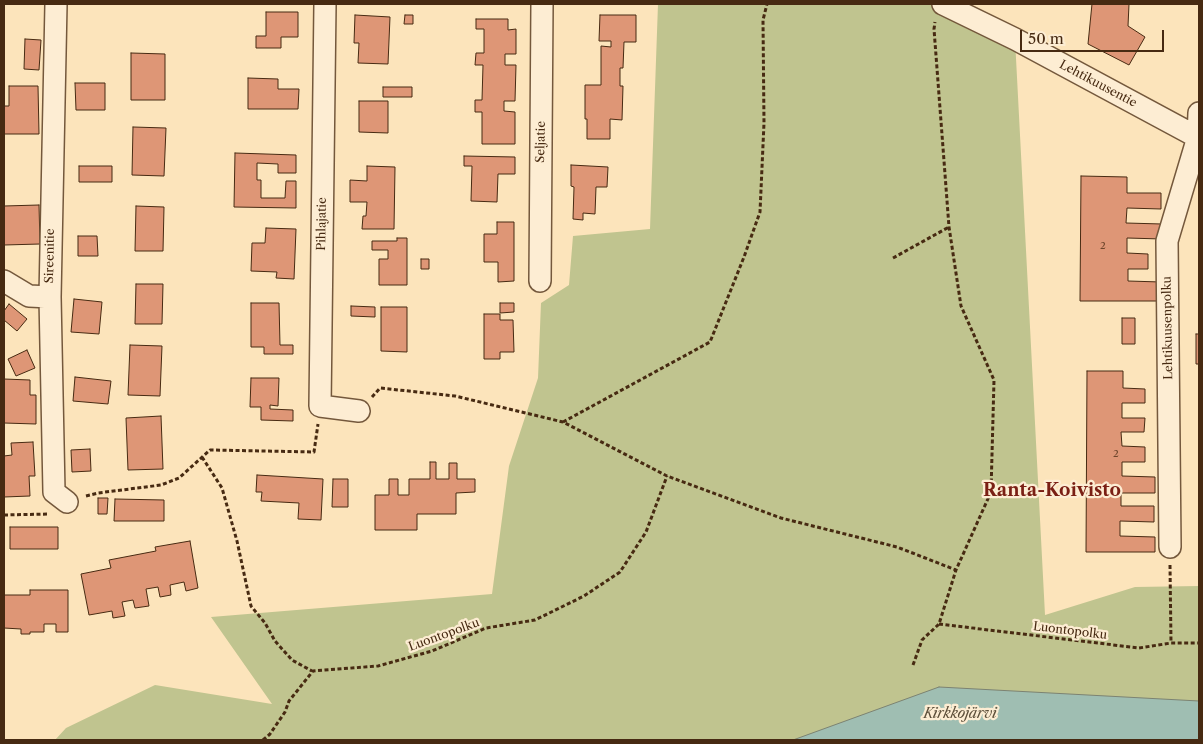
<!DOCTYPE html>
<meta charset="utf-8">
<style>
body{margin:0}
#map{position:relative;width:1203px;height:744px;overflow:hidden;background:#fce4bb;font-family:"Libre Caslon Text",serif}
canvas{display:block}
.frame{position:absolute;inset:0;border:5px solid #472a12;pointer-events:none}
.scale{position:absolute;left:1020px;top:30px;width:144px;height:22px;box-sizing:border-box;border:2px solid #472a12;border-top:0;padding-left:6px;font-size:15px;line-height:18px;white-space:nowrap;color:#472a12;-webkit-text-stroke:4px #fdedd3;paint-order:stroke}
</style>
<div id="map">
<canvas width="1203" height="744"></canvas>
<div class="frame"></div>
<div class="scale">50 m</div>
</div>
<script>
const ctx = document.querySelector('canvas').getContext('2d');
ctx.lineJoin = 'round';
function paint(path, color) { ctx.fillStyle = color; ctx.fill(path, 'evenodd'); }
const poly = rows => new Path2D(rows.map(r => 'M' + r).join(''));
function strokePath(path, color, width, dash) { ctx.strokeStyle = color; ctx.lineWidth = width; ctx.lineCap = dash ? 'butt' : 'round'; ctx.setLineDash(dash || []); ctx.stroke(path); }
function drawText(font, color, halo, rows, align = 'center') {
  ctx.font = font + ' "Libre Caslon Text",serif'; ctx.lineWidth = 4.5; ctx.setLineDash([]); ctx.textBaseline = 'middle'; ctx.strokeStyle = halo; ctx.fillStyle = color; for (const [text, x, y, turn = 0] of rows) {
    ctx.save(); ctx.translate(x, y); ctx.rotate((+turn || 0) * Math.PI / 180); ctx.textAlign = isNaN(turn) ? turn : align; if (halo) ctx.strokeText(text, 0, 0); ctx.fillText(text, 0, 0); ctx.restore();
  }
}
paint(poly([
 [658,4,943,4,1015,39,1045,615,1135,587,1199,586,1199,740,55,740,66,728,155,685,272,704,211,617,492,594,509,466,538,378,541,303,569,285,573,236,650,229]
]), '#c0c48f');
const water = poly([
 [939,687,1199,701,1199,740,793,740,939,687]
]);
paint(water, '#9fbeb2');
strokePath(water, '#7c8372', 1);
const building = poly([
 [1092,4,1129,4,1128,26,1145,37,1129,65,1088,44,1092,4],
 [266,12,298,12,298,37,281,37,281,48,256,48,256,36,266,36,266,12],
 [355,15,390,17,388,64,358,63,359,43,354,43,355,15],
 [405,15,413,15,413,24,404,24,405,15],
 [600,15,636,15,636,42,624,42,623,68,620,68,620,86,623,86,622,120,610,119,610,139,587,139,587,119,585,119,585,85,601,85,601,46,611,47,611,41,599,41,600,15],
 [476,19,508,19,508,30,516,29,516,54,505,54,505,65,516,65,515,101,504,101,504,111,515,112,515,144,482,144,482,112,475,112,475,100,482,100,483,65,475,65,476,53,484,53,484,29,476,29,476,19],
 [25,39,41,40,39,70,24,69,25,39],
 [131,53,165,54,165,100,131,100,131,53],
 [248,78,278,79,278,89,299,89,298,109,248,109,248,78],
 [75,83,105,83,105,110,76,110,75,83],
 [9,86,38,86,39,134,4,134,4,106,9,106,9,86],
 [383,87,412,87,412,97,383,97,383,87],
 [359,101,388,101,388,133,359,132,359,101],
 [133,127,166,128,164,176,132,175,133,127],
 [235,153,296,155,296,173,278,173,278,164,257,163,257,180,261,180,261,198,285,198,286,181,296,181,296,208,234,207,235,153],
 [464,156,515,157,515,174,498,174,497,202,471,201,472,166,464,166,464,156],
 [571,165,608,167,607,187,596,187,595,214,583,213,583,220,573,219,574,187,571,186,571,165],
 [79,166,112,166,112,182,79,182,79,166],
 [367,166,395,167,394,229,362,229,363,216,366,216,367,202,350,202,350,180,367,181,367,166],
 [1081,176,1127,177,1127,193,1161,193,1161,209,1127,208,1126,223,1162,224,1162,239,1127,238,1127,253,1148,254,1148,269,1128,269,1128,281,1161,282,1161,301,1080,301,1081,176],
 [39,205,40,244,4,245,4,206,39,205],
 [136,206,164,207,163,251,135,251,136,206],
 [497,222,514,222,514,281,498,282,498,262,484,262,484,234,497,234,497,222],
 [266,228,296,229,294,279,276,278,277,272,251,271,252,243,265,243,266,228],
 [78,236,97,236,98,256,78,256,78,236],
 [397,238,407,238,407,285,379,285,379,259,388,259,388,250,372,250,372,241,397,241,397,238],
 [421,259,429,259,429,269,421,269,421,259],
 [136,284,163,284,162,324,135,324,136,284],
 [74,299,102,302,99,334,71,332,74,299],
 [251,303,279,303,280,345,293,345,293,354,264,354,264,347,251,347,251,303],
 [500,303,514,303,514,312,500,313,500,303],
 [9,304,27,319,17,331,4,320,4,311,9,304],
 [351,306,375,307,375,317,351,316,351,306],
 [381,307,407,307,407,352,381,351,381,307],
 [484,314,500,314,500,320,513,320,514,352,500,352,500,359,484,359,484,314],
 [1122,318,1135,318,1135,344,1122,344,1122,318],
 [1196,334,1199,334,1199,364,1196,364,1196,334],
 [130,345,162,346,160,396,128,395,130,345],
 [27,350,35,368,16,376,8,359,27,350],
 [1087,371,1123,371,1123,388,1145,389,1145,403,1122,403,1122,418,1145,418,1144,432,1121,432,1122,446,1145,447,1145,462,1122,462,1122,476,1155,477,1155,493,1121,493,1121,506,1154,506,1154,522,1120,521,1120,536,1155,537,1155,552,1086,552,1087,371],
 [75,377,111,381,108,404,73,401,75,377],
 [251,378,279,378,278,406,270,405,270,409,293,410,293,421,261,420,261,407,250,407,251,378],
 [4,379,30,380,30,395,36,395,36,424,4,423,4,379],
 [161,416,163,469,128,470,126,418,161,416],
 [33,442,35,476,29,476,30,496,4,497,4,456,12,455,11,443,33,442],
 [90,449,91,471,72,472,71,450,90,449],
 [430,462,436,462,436,479,449,479,449,463,457,463,457,479,475,479,475,492,456,493,456,514,417,514,417,530,375,530,375,495,389,495,389,479,398,479,398,495,409,495,409,479,430,479,430,462],
 [257,475,323,479,321,520,298,519,299,503,261,501,262,492,256,492,257,475],
 [333,479,348,479,348,507,332,507,333,479],
 [98,498,108,498,107,514,98,514,98,498],
 [115,499,164,500,164,521,114,521,115,499],
 [10,527,58,527,58,549,10,549,10,527],
 [190,541,198,588,186,591,184,582,170,585,171,595,160,597,158,587,146,589,149,606,135,608,133,600,122,602,125,616,113,618,112,611,89,615,81,574,111,568,109,560,156,551,155,547,190,541],
 [30,590,68,590,68,632,56,632,56,624,44,624,44,632,30,632,30,634,21,634,21,629,4,628,4,595,30,595,30,590]
]);
paint(building, '#de9676');
strokePath(building, '#472a12', 1);
const minor = poly([
 [56,4,50,297,54,492,67,502],
 [325,4,320,406,359,411],
 [943,4,1015,39,1199,138],
 [4,281,29,296,50,297],
 [540,281,542,4],
 [1170,547,1167,241,1198,137,1199,113]
]);
strokePath(minor, '#74583c', 24);
strokePath(poly([
 [893,258,949,227],
 [372,397,380,388,455,396,563,422,667,476,781,518,897,547,956,570],
 [563,422,710,342,744,257,760,212,764,123,763,20,767,4],
 [202,457,222,488,237,541,251,606,265,623,275,641,292,660,312,671],
 [86,496,98,493,161,485,179,478,210,450,314,452,318,424],
 [4,515,49,514],
 [1170,565,1171,643],
 [939,624,1139,648,1171,643,1199,643],
 [913,665,922,640,939,624,956,570,991,492,994,380,961,306,949,227,934,29,935,22],
 [263,740,270,734,285,712,289,701,313,671,378,666,432,651,486,628,535,620,584,596,620,572,646,532,667,476]
]), '#472a12', 3, [4, 2.5]);
strokePath(minor, '#fdedd3', 21);
drawText('10px', '#6d452b', null, [
 ["2",1103,246],
 ["2",1116,454]
]);
drawText('12px', '#472a12', '#fdedd3', [
 ["Lehtikuusentie",1098,84,28],
 ["Seljatie",541,142,-89],
 ["Pihlajatie",322,224,-89],
 ["Sireenitie",50,256,-89],
 ["Lehtikuusenpolku",1168,328,-91],
 ["Luontopolku",1070,631,7],
 ["Luontopolku",444,635,-20]
]);
drawText('italic 14px', '#5d4f3a', '#fdedd3', [
 ["Kirkkojärvi",960,714]
]);
drawText('bold 18px', '#7a1f14', '#fdedd3', [
 ["Ranta-Koivisto",1052,491]
]);
</script>
